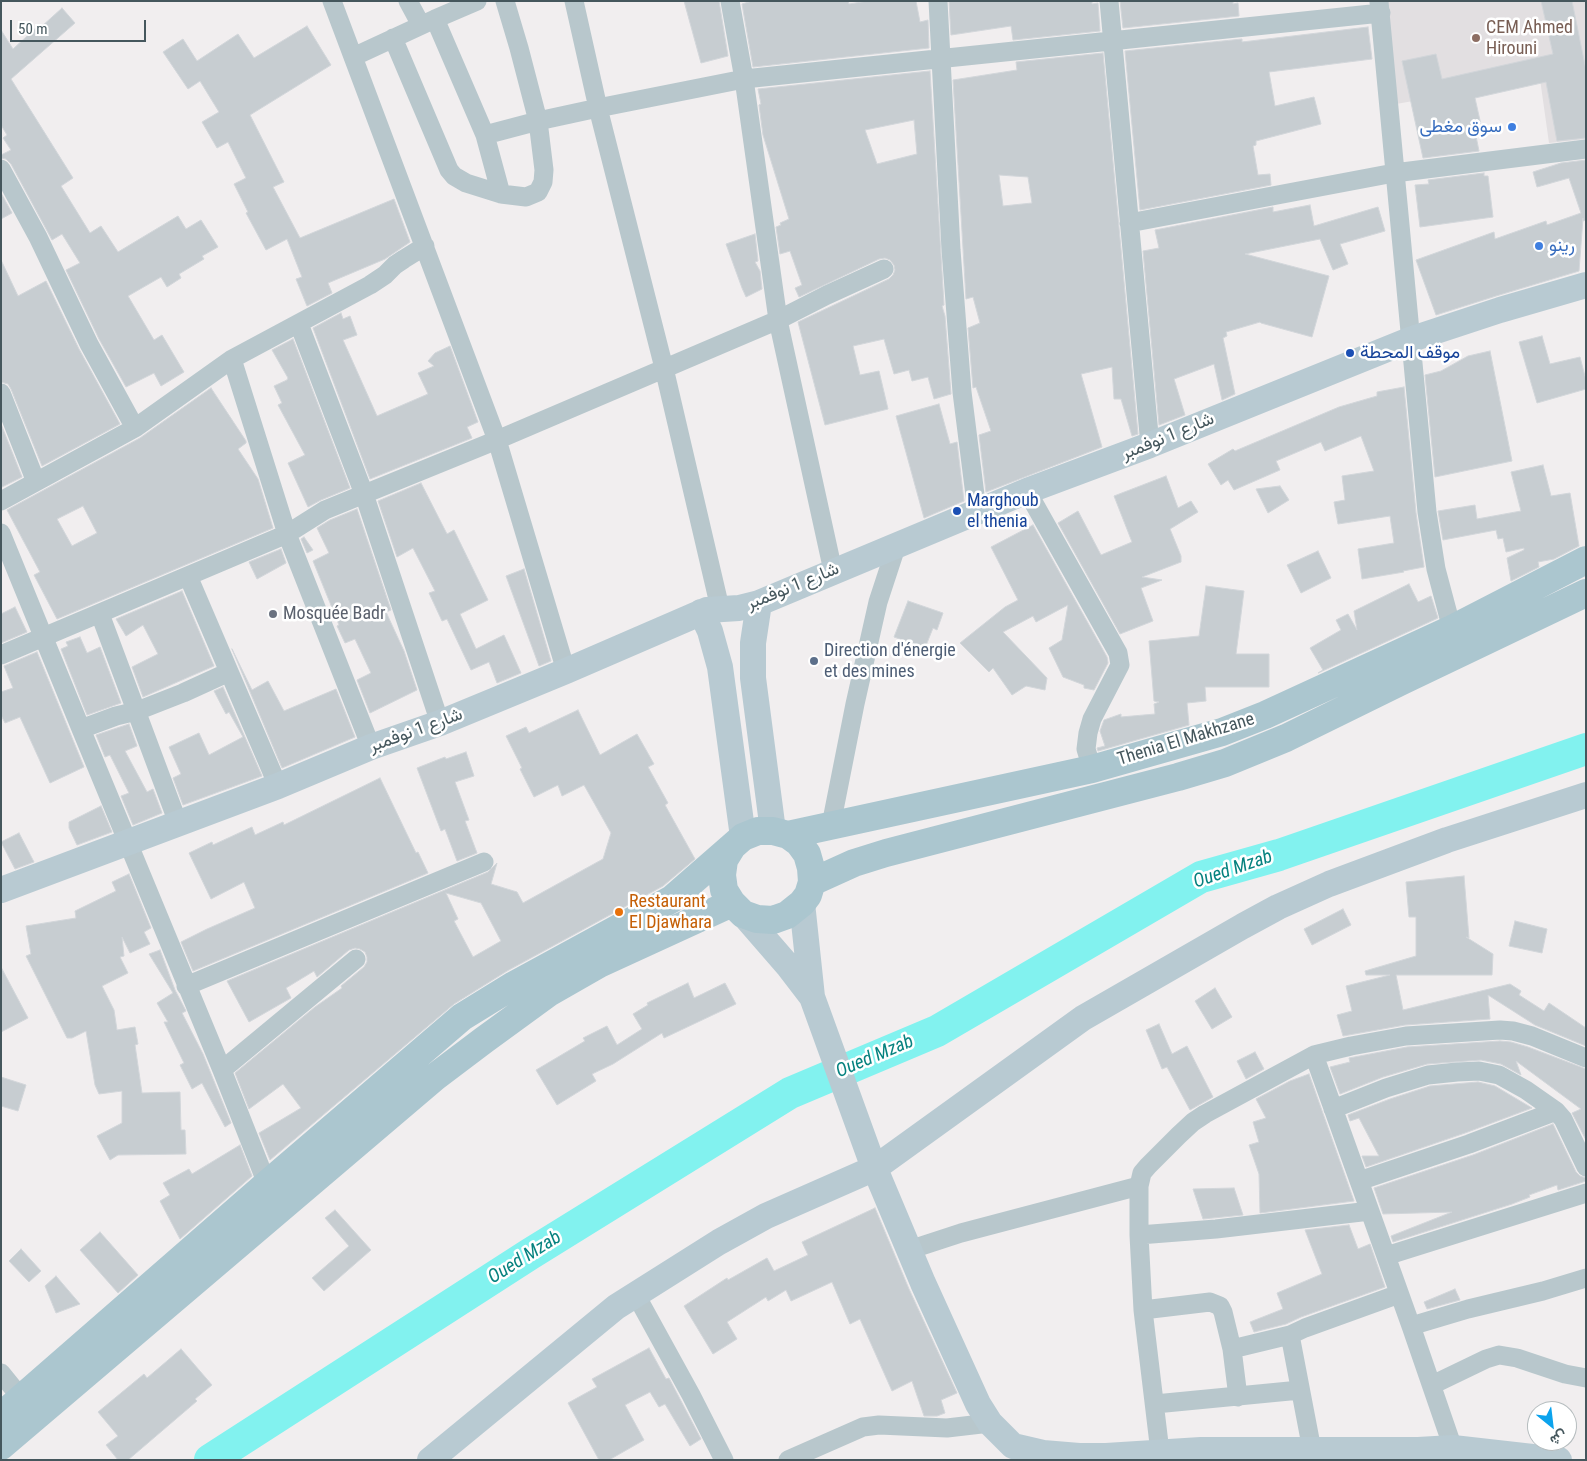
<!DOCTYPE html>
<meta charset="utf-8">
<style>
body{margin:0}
#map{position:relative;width:1587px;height:1461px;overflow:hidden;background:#f1eeef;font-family:"Roboto Condensed",Vazirmatn,sans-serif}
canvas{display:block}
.frame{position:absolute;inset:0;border:2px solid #45575d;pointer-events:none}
.north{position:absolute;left:1527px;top:1401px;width:50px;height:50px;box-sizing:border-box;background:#fff;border:1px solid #b5bcbe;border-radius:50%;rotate:151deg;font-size:14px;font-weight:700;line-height:20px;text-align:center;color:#45575d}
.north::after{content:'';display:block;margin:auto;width:18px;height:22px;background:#0ca3ed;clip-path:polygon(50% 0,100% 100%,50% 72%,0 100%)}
.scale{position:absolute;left:10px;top:20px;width:136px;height:22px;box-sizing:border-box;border:2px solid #45575d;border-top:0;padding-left:6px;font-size:15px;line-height:18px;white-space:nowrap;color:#45575d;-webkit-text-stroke:4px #fff;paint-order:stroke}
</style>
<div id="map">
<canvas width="1587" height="1461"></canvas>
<div class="frame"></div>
<div class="north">ش</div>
<div class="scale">50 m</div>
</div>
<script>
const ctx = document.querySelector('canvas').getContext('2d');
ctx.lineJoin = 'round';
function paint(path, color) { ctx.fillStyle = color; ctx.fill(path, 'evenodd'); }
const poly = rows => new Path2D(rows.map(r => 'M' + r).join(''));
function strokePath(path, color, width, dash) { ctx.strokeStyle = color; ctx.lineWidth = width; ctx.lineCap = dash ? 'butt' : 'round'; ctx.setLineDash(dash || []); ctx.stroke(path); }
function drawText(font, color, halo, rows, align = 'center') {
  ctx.font = font + ' "Roboto Condensed",Vazirmatn,sans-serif'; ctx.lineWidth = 5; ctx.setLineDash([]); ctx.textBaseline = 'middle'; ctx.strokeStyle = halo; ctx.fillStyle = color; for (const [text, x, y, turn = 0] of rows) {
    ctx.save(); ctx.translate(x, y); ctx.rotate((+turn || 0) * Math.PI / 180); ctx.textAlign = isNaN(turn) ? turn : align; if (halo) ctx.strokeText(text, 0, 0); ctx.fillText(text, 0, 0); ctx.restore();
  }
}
paint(poly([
 [1386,1,1586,1,1586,139,1549,143,1540,79,1396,104]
]), '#e2dfe1');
strokePath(poly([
 [210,1460,530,1254,790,1093,937,1031,1201,877,1279,855,1586,749]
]), '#82f2ef', 32);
const building = poly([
 [684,1,719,1,728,56,701,63,684,1],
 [752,1,848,1,849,4,868,1,916,1,920,22,928,20,929,48,753,67,742,4,752,1],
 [949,1,1092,1,1092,4,1098,3,1100,31,1013,40,1011,26,951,35,949,1],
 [1120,1,1233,1,1233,4,1238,3,1239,16,1123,28,1120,1],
 [1541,1,1572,1,1586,70,1586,138,1557,141,1546,82,1475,98,1481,125,1474,126,1479,151,1423,158,1402,61,1436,54,1442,79,1553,54,1541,1],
 [62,8,75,23,11,79,73,178,61,186,90,233,101,226,118,252,178,216,186,229,201,220,218,247,202,256,204,259,179,274,181,278,167,287,161,277,128,296,154,340,162,335,184,372,161,386,154,373,126,387,99,339,66,270,80,263,62,234,52,240,11,164,6,159,1,158,1,155,11,150,3,138,7,135,1,125,1,30,13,49,39,25,41,27,62,8],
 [307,26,331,65,250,115,284,182,273,187,300,238,394,199,410,242,385,259,328,283,332,293,307,306,296,279,302,277,287,239,266,250,246,213,248,212,234,184,246,178,228,142,217,148,202,122,219,112,200,81,188,89,163,52,183,39,197,61,238,34,254,58,307,26],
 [1368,27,1372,59,1269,72,1275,106,1314,97,1321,124,1256,141,1256,145,1253,146,1258,175,1270,174,1271,185,1140,210,1125,51,1242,39,1242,42,1368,27],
 [1103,53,1138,434,1132,436,1121,399,1114,399,1112,367,1081,374,1102,447,986,492,979,435,991,431,976,387,973,388,968,328,980,323,973,297,966,299,953,80,1017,70,1016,62,1103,53],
 [999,175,1028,177,1032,203,1003,206,999,175],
 [930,71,944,305,942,306,945,316,951,394,934,399,928,377,912,381,909,370,894,374,884,339,853,346,860,375,879,371,888,409,825,425,798,322,889,279,893,275,895,270,894,265,890,260,885,258,879,259,799,297,795,288,802,285,790,251,780,254,776,227,781,225,780,223,789,219,763,135,759,105,761,104,758,89,930,71],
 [914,120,917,154,877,164,865,130,914,120],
 [1586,160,1586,220,1583,221,1583,218,1579,271,1496,296,1436,315,1416,260,1494,232,1495,239,1546,221,1547,225,1581,213,1569,178,1537,187,1533,172,1561,163,1586,160],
 [1484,173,1484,176,1488,176,1493,217,1420,227,1415,185,1429,184,1428,180,1484,173],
 [1,193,12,213,1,219,1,193],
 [1310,205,1314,226,1378,207,1385,231,1340,244,1348,264,1333,270,1320,239,1245,254,1329,276,1312,337,1261,323,1260,322,1226,332,1227,336,1223,338,1235,394,1222,400,1214,364,1174,379,1185,415,1159,425,1143,251,1159,248,1155,230,1273,207,1273,212,1310,205],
 [755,234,758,261,755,262,760,271,762,289,746,297,742,288,726,244,755,234],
 [1,260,18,296,46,281,79,349,120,424,42,466,11,389,8,384,1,382,1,260],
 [341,313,343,319,350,316,357,335,343,340,377,416,428,394,418,373,434,366,428,361,435,353,450,346,478,422,467,427,472,438,370,479,313,328,341,313],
 [1542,336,1550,364,1580,357,1586,380,1586,389,1537,403,1519,342,1542,336],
 [293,339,350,488,321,500,308,507,288,463,305,455,278,405,282,403,274,386,287,380,288,378,272,350,293,339],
 [1490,351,1512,461,1435,477,1425,375,1441,371,1468,356,1490,351],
 [1404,387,1416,513,1424,567,1403,571,1404,572,1362,579,1358,549,1394,543,1390,516,1338,524,1334,502,1345,500,1342,476,1374,471,1361,436,1325,451,1321,442,1276,461,1280,470,1234,490,1228,480,1221,485,1208,464,1233,449,1235,451,1339,407,1377,396,1377,392,1404,387],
 [211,388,246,441,246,443,238,449,258,479,273,528,57,619,34,575,40,572,7,510,140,438,211,388],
 [83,506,97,533,72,546,57,519,83,506],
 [939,404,950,444,957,442,964,501,924,518,896,416,939,404],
 [1,424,22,477,2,487,1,485,1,424],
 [1543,465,1551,496,1570,493,1579,546,1554,559,1538,562,1539,567,1511,581,1507,558,1524,550,1524,548,1506,552,1503,538,1498,539,1496,530,1443,540,1438,511,1475,505,1477,519,1521,511,1511,472,1543,465],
 [1166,476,1178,508,1191,501,1198,512,1170,529,1181,556,1181,562,1142,577,1162,580,1141,588,1153,621,1120,634,1058,523,1078,511,1101,555,1132,542,1114,496,1166,476],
 [421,483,447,534,454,530,488,600,460,614,476,649,504,635,521,673,497,683,489,662,471,670,447,619,442,621,429,593,435,591,413,548,397,557,378,501,421,483],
 [1280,486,1289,500,1268,513,1256,489,1280,486],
 [357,509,391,610,386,612,404,651,417,690,370,713,357,680,371,673,355,639,345,643,337,626,339,625,313,561,329,553,317,528,330,520,357,509],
 [1033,525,1107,657,1108,663,1094,690,1084,688,1084,685,1063,677,1049,648,1062,640,1068,605,1036,622,1033,616,1003,632,1047,678,1045,690,1026,686,1012,695,993,668,989,672,960,643,1005,607,1018,600,991,547,1033,525],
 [304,537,313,550,307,553,301,539,304,537],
 [281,549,286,563,257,579,249,562,281,549],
 [1318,551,1331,578,1301,593,1287,565,1318,551],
 [524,569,551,661,539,666,506,576,524,569],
 [1409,584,1418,602,1431,596,1438,618,1318,673,1323,670,1310,648,1341,630,1336,620,1348,614,1357,630,1354,611,1409,584],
 [1206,586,1244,591,1236,654,1269,654,1269,687,1205,687,1206,701,1187,703,1189,725,1098,751,1097,748,1105,746,1100,731,1104,720,1121,714,1121,717,1155,714,1154,704,1159,702,1154,701,1149,641,1199,636,1206,586],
 [182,591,214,666,143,697,132,667,158,654,143,625,126,636,116,619,182,591],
 [908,601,943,613,937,630,933,628,925,648,894,637,908,601],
 [15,607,27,632,1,643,1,614,15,607],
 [80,637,87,653,100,647,121,703,87,715,61,649,68,646,66,642,80,637],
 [232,649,252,690,268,681,284,711,336,689,355,737,282,768,232,649],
 [37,652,84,767,50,783,20,717,5,723,1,715,1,692,13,688,4,666,37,652],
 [223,687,262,776,183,805,173,778,181,774,169,747,199,733,209,755,243,737,229,712,226,714,214,691,223,687],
 [578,710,600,755,637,734,654,764,648,767,668,803,665,805,695,859,663,886,507,971,454,1004,270,1160,259,1133,301,1108,283,1084,249,1109,235,1073,315,1007,342,988,341,986,364,967,367,962,367,957,365,952,360,949,355,948,349,950,317,977,314,971,286,988,291,998,249,1022,227,981,488,872,497,863,491,884,517,892,523,903,603,859,611,833,584,785,562,796,558,785,534,797,520,769,522,768,506,736,526,727,529,733,578,710],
 [446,893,481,903,501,941,473,957,454,921,458,919,446,893],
 [129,724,137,746,125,751,147,792,153,789,162,813,133,825,121,796,129,793,110,755,105,757,96,735,129,724],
 [466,752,474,776,455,782,469,820,465,821,477,853,457,861,445,829,441,831,417,768,445,757,446,759,466,752],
 [380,778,416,853,418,852,428,873,193,971,181,942,207,929,255,908,244,882,211,899,189,853,212,842,213,845,252,827,255,835,283,822,284,825,380,778],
 [101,806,112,832,77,845,69,828,69,822,101,806],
 [19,833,34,862,15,869,1,842,19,833],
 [129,874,151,928,144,932,150,944,130,953,122,937,124,956,120,957,128,973,102,986,114,1010,117,1030,135,1027,138,1044,135,1045,142,1093,180,1092,181,1130,185,1130,186,1154,118,1155,110,1160,97,1136,122,1123,122,1091,99,1094,95,1085,86,1031,72,1038,67,1038,26,956,31,954,26,926,76,918,75,911,116,891,112,882,129,874],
 [1464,876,1469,938,1466,937,1493,954,1492,975,1396,975,1403,1010,1510,984,1521,991,1519,995,1544,1011,1549,1003,1586,1028,1586,1046,1535,1025,1488,995,1490,1019,1405,1025,1343,1036,1337,1015,1352,1011,1346,986,1390,975,1366,975,1365,971,1416,956,1416,917,1409,917,1406,882,1464,876],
 [1343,909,1351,925,1312,945,1304,929,1343,909],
 [1515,921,1547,929,1542,953,1509,946,1515,921],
 [160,950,175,990,186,1011,182,1013,203,1054,231,1123,225,1127,202,1083,192,1089,180,1065,184,1063,164,1022,168,1022,157,1003,173,993,149,954,160,950],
 [1,967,28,1018,1,1032,1,967],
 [688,983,694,998,725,983,736,1004,664,1038,662,1033,613,1064,592,1074,596,1081,557,1105,536,1070,585,1041,583,1038,607,1026,617,1045,642,1029,633,1014,648,1005,647,1003,688,983],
 [1215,988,1232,1017,1212,1029,1195,1001,1215,988],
 [1159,1024,1172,1054,1187,1046,1213,1097,1190,1110,1167,1067,1162,1069,1146,1030,1159,1024],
 [1500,1041,1511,1042,1528,1047,1586,1069,1586,1140,1572,1113,1581,1109,1516,1061,1521,1075,1501,1064,1481,1060,1427,1064,1383,1077,1340,1094,1330,1067,1350,1062,1349,1058,1407,1047,1500,1041],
 [1255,1052,1264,1069,1246,1079,1237,1061,1255,1052],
 [1309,1074,1354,1201,1260,1213,1259,1174,1249,1145,1259,1142,1253,1122,1266,1118,1256,1099,1290,1081,1309,1074],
 [1,1077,26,1085,18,1111,1,1106,1,1077],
 [1478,1082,1495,1086,1532,1108,1465,1133,1366,1167,1362,1156,1379,1156,1359,1118,1350,1121,1348,1115,1390,1099,1430,1086,1478,1082],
 [1553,1124,1576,1172,1580,1176,1586,1178,1586,1181,1558,1190,1557,1185,1529,1195,1530,1197,1512,1204,1393,1242,1391,1236,1452,1212,1383,1214,1374,1188,1473,1155,1553,1124],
 [240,1145,252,1176,180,1239,160,1201,170,1195,163,1183,189,1169,192,1174,240,1145],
 [1234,1188,1243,1215,1203,1219,1193,1189,1234,1188],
 [875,1208,909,1289,957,1393,941,1400,945,1413,937,1416,924,1416,912,1381,892,1391,860,1319,850,1324,832,1282,791,1301,786,1290,768,1301,766,1297,727,1322,737,1339,713,1354,684,1306,727,1278,728,1280,767,1258,774,1271,808,1255,802,1242,875,1208],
 [335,1210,371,1250,324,1291,312,1278,349,1246,325,1218,335,1210],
 [1349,1225,1358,1249,1370,1244,1385,1287,1301,1317,1286,1324,1254,1332,1250,1322,1283,1309,1277,1293,1322,1274,1305,1230,1349,1225],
 [100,1232,138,1275,118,1293,80,1250,100,1232],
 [21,1249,41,1271,29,1282,9,1261,21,1249],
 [56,1276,80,1304,56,1313,45,1286,56,1276],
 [1455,1289,1460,1300,1427,1309,1424,1302,1455,1289],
 [649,1348,666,1379,669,1378,701,1439,690,1446,665,1404,659,1407,650,1392,625,1405,644,1440,609,1460,599,1460,568,1403,597,1387,592,1379,649,1348],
 [181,1349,212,1385,195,1399,197,1401,128,1460,118,1460,106,1445,118,1436,98,1412,144,1374,147,1378,181,1349]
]);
paint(building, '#c7cdd1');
strokePath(building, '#d2d6da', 1);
strokePath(poly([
 [332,1,497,440,566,671],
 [408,1,421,25],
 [574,1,598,108,664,368,720,608],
 [730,1,744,79,778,320,833,571],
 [938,1,951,250,962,392,977,511],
 [1109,1,1150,445],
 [1379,2,1427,512,1436,569,1452,629],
 [435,19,485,135,538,121,598,108,744,79,1381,13],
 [393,38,449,170,454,176,466,183,501,194,526,197,538,192,543,182,544,170,538,121,519,48,505,1],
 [353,57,435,19,477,1],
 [485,135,501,194],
 [1,169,38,237,89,344,135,428],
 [1129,223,1394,173,1586,149],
 [299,324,364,494,440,723],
 [232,359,287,534,371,747],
 [1,393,36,482],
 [1027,491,1118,653,1120,665,1092,719,1088,733,1086,749,1092,769],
 [1,501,135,428,232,359,370,285,385,275,395,265,404,259,425,246],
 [1,533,81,729,222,1070,267,1184],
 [188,576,278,786],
 [100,614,178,823],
 [1,655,287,534,325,510,497,440,778,320,827,295,884,269],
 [81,729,116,716,137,711,183,693,229,672],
 [831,825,855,704,878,602,897,544],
 [186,986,484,862],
 [1314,1055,1351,1046,1406,1036,1500,1030,1513,1031,1532,1036,1586,1058],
 [222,1070,356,959],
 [1333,1109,1386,1088,1428,1075,1457,1072,1479,1071,1499,1075,1526,1090,1556,1111,1563,1119,1586,1167],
 [1359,1181,1469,1144,1556,1111],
 [1139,1235,1139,1186,1142,1173,1148,1166,1179,1135,1193,1122,1205,1114,1314,1055,1411,1326,1453,1448],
 [909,1250,961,1233,1139,1186],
 [1386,1256,1586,1193],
 [636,1295,691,1395,724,1460],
 [1143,1310,1210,1302,1220,1306,1223,1312,1232,1349,1238,1397],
 [1411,1326,1468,1309,1543,1291,1586,1278],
 [1290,1335,1312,1450],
 [1232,1349,1290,1335,1305,1328,1399,1294],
 [1,1373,22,1399],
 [1432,1385,1486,1359,1499,1355,1517,1358,1565,1374,1586,1378],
 [1155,1404,1300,1390],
 [1160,1452,1143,1310,1139,1235,1216,1229,1370,1211],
 [788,1460,863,1427,879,1425,947,1428,990,1423]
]), '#b8c7cc', 19);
strokePath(poly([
 [759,603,753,643,753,678,773,831],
 [701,612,710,631,720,667,743,837],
 [1,890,278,786,371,747,440,723,566,671,707,610,739,608,759,603,1027,491,1150,445,1412,339,1500,310,1586,285],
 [802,903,812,997,870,1157,923,1283,978,1404,990,1423,1013,1446,1043,1453,1079,1456,1106,1456,1201,1450,1418,1450,1453,1448,1559,1460],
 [743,914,789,967,812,997],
 [430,1460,616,1307,719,1242,766,1216,875,1168,1083,1018,1243,926,1278,907,1329,884,1447,840,1586,795]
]), '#b8cad2', 26);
strokePath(poly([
 [788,835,1092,769,1222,732,1265,715,1452,629,1586,560],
 [812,882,854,863,886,853,1178,777,1225,763,1286,738,1402,681,1586,593],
 [1,1416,267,1184,462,1017,514,985,672,899,743,837,758,831,773,831,788,835,799,843,807,854,811,868,812,882,808,895,802,903,787,915,773,920,757,919,743,914,732,903,724,890,722,875,724,860,732,847],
 [1,1446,435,1077,484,1040,550,992,599,964,732,903]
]), '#abc6cf', 28);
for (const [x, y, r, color] of [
 [1476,38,5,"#8d6e63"],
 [1512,127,5,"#3f7fe0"],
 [1539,246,5,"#3f7fe0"],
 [1350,353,5,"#1a4fb4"],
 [957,511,5,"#1a4fb4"],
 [273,614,5,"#6b7280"],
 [814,661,5,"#5c6f8a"],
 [619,912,5,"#e8710a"]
]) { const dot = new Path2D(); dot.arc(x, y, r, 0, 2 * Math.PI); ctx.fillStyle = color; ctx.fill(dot); strokePath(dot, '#fff', 2); }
drawText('18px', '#785e54', '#fff', [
 ["CEM Ahmed",1486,28],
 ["Hirouni",1486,49]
], 'left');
drawText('18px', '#366cbe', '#fff', [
 ["سوق مغطى",1502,127],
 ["رينو",1549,246,"left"]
], 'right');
drawText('18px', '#164399', '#fff', [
 ["موقف المحطة",1360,353],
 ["Marghoub",967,501],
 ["el thenia",967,522]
], 'left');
drawText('18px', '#45575d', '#fff', [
 ["شارع 1 نوفمبر",1168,437,-22],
 ["شارع 1 نوفمبر",793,587,-22],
 ["شارع 1 نوفمبر",416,731,-20],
 ["Thenia El Makhzane",1186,740,-17]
]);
drawText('18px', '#5b616d', '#fff', [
 ["Mosquée Badr",283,614]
], 'left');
drawText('18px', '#4e5e75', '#fff', [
 ["Direction d'énergie",824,651],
 ["et des mines",824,672]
], 'left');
drawText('18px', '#c56008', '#fff', [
 ["Restaurant",629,902],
 ["El Djawhara",629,923]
], 'left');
drawText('italic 19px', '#06827f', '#fff', [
 ["Oued Mzab",1233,870,-19],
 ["Oued Mzab",875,1057,-23],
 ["Oued Mzab",525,1258,-32]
]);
</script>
